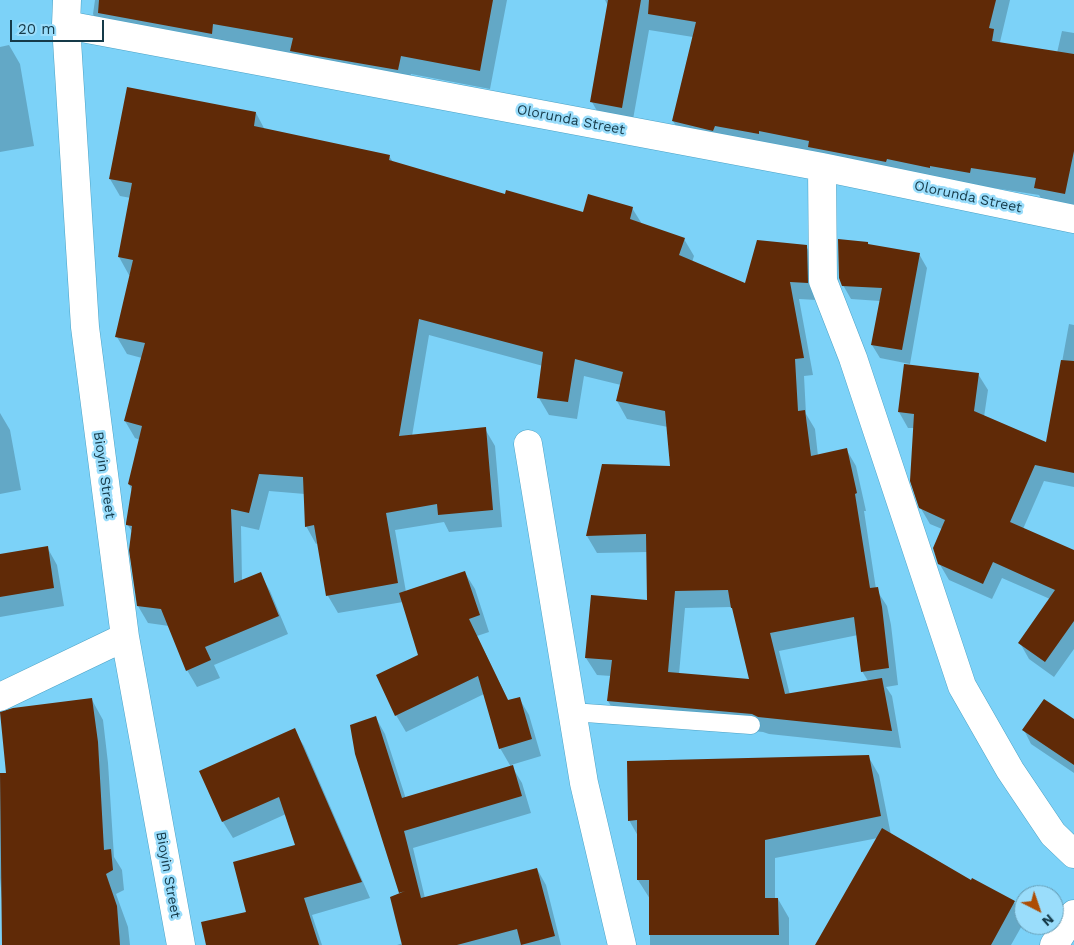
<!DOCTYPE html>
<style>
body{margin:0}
#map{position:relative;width:1074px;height:945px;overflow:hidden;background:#7cd2f8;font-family:"Work Sans",sans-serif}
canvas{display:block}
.north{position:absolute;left:1014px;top:885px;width:50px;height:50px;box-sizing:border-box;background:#9addfb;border:1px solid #659cb4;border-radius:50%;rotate:139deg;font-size:14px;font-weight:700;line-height:20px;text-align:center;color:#153a49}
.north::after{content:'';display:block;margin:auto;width:18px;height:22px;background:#ad4d04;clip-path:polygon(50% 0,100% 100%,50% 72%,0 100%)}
.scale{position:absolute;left:10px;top:20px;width:94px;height:22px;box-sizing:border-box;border:2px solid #153a49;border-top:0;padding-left:6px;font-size:15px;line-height:18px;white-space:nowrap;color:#153a49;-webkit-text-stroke:4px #9addfb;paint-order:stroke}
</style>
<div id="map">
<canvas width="1074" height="945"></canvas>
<div class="north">N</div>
<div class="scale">20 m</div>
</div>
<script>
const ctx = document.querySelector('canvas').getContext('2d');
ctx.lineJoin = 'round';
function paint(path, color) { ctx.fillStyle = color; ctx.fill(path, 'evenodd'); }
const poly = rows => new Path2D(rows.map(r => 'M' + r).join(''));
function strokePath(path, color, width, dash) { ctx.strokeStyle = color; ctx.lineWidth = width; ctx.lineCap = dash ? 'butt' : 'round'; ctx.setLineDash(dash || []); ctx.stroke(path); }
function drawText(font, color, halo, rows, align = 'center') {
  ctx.font = font + ' "Work Sans",sans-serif'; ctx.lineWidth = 5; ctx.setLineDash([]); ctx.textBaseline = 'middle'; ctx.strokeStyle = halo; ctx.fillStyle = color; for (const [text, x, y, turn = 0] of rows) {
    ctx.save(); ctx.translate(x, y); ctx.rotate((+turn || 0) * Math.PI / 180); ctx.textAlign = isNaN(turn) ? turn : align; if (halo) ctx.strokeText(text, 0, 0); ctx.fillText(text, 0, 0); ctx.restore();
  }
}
paint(poly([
 [95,0,507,0,490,89,411,74,408,88,103,32,93,14],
 [605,0,1010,0,1000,42,1001,44,1057,53,1062,31,1074,33,1074,211,1046,206,1039,195,981,186,980,190,684,139,673,121,693,37,649,30,632,125,602,120,592,102,608,6],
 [9,45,20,64,34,146,0,152,0,47],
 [256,113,265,130,389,156,393,162,505,196,584,213,632,208,642,224,684,239,694,256,692,262,745,284,806,246,816,264,817,300,799,299,813,375,804,376,806,414,815,429,818,456,846,449,856,466,866,511,864,511,876,589,887,606,891,625,898,685,886,687,892,696,901,748,769,734,763,732,618,718,608,701,611,676,597,675,586,658,648,601,648,552,597,553,587,536,603,465,671,467,668,427,627,419,617,401,621,385,584,376,577,419,549,415,539,398,543,366,429,335,412,436,485,429,495,446,502,527,449,532,444,522,395,530,406,592,465,573,475,589,489,632,477,636,509,702,519,698,529,715,541,756,511,765,522,783,531,813,413,848,425,898,537,869,546,885,561,945,397,945,403,943,401,894,376,718,385,734,406,799,511,767,500,748,484,694,406,732,396,715,420,656,403,602,338,613,328,596,318,543,316,544,306,526,305,494,269,491,259,530,241,526,242,581,260,574,270,591,288,634,214,665,220,678,197,687,187,670,169,626,148,623,138,606,133,533,127,524,132,491,129,484,140,440,135,438,125,421,142,358,127,354,117,337,131,275,129,275,119,257,131,198,120,196,110,179],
 [732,607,734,612,750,680,679,674,685,608],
 [858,635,862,671,868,681,790,695,779,651],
 [868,243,869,246,919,254,927,268,910,364,880,358,872,345,880,301,851,299,843,285],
 [1069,324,1074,325,1074,487,1044,481,1023,529,1074,551,1074,649,1054,677,1029,659,1020,643,1050,599,1002,578,992,599,949,580,939,563,942,529,930,524,920,507,915,428,908,428,899,412,978,374,988,390,984,417,1047,444],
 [0,413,10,430,21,490,0,494],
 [47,547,57,565,64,606,0,617,0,555],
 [92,700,103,720,108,763,114,857,122,870,124,890,116,894,128,927,130,945,3,945,2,900,0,878,0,775,8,774],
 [1074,721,1074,773,1031,744,1024,730],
 [294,730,304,746,370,898,312,915,322,945,207,945,248,913,297,846,286,814,233,838,223,822,201,771],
 [868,756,879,775,891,835,972,882,1014,902,1024,922,1011,945,816,945,878,838,775,858,775,899,778,899,789,918,789,945,650,945,650,899,638,880,638,836,629,820]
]), '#0003');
paint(poly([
 [99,0,493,0,480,71,401,56,398,70,317,56,290,51,293,38,213,24,212,34,98,13],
 [608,0,641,0,622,108,590,102],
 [649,0,996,0,989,28,994,29,992,41,1074,54,1074,151,1065,194,1034,188,1036,178,971,168,970,173,930,166,930,168,887,159,886,162,808,147,809,141,759,131,759,134,715,126,713,131,672,121,696,22,648,14],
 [127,87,256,112,254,126,390,155,389,160,505,194,506,190,583,212,588,194,633,207,630,219,685,238,679,255,745,283,757,240,807,245,808,283,790,282,804,358,795,359,798,411,805,410,811,456,847,448,857,493,855,494,870,588,878,587,882,607,889,668,861,672,854,617,770,633,785,694,882,678,892,731,758,717,752,714,607,701,612,660,585,658,591,595,647,600,646,534,586,536,602,464,670,466,665,411,616,401,623,372,575,359,568,402,537,398,543,352,419,319,399,436,486,427,493,510,438,515,437,504,386,513,398,583,326,596,314,525,305,527,303,477,259,474,249,513,231,509,234,583,261,572,279,616,205,647,211,660,186,671,161,609,137,606,129,550,132,526,126,525,126,523,132,486,128,484,142,426,124,421,145,343,115,337,133,260,118,257,132,183,109,179],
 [728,590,731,608,732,608,749,679,668,672,675,591],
 [838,239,868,242,868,244,920,253,902,350,871,345,882,288,842,286,839,278],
 [1061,360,1074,361,1074,473,1035,465,1010,522,1074,550,1074,621,1045,662,1018,643,1055,590,993,562,983,584,938,564,933,548,945,520,919,508,910,481,914,414,898,412,904,364,979,373,974,411,1046,442],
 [48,546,54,588,0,597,0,554],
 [465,571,480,615,469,619,508,700,520,697,532,739,499,749,478,676,395,716,376,675,418,655,399,593],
 [92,698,98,742,104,850,111,849,113,870,106,874,117,906,120,945,2,945,0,773,6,773,0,712,13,708],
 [1044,699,1074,719,1074,765,1022,730],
 [376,716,402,798,513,765,522,796,404,831,421,898,537,868,555,936,521,945,517,929,457,945,402,945,390,897,405,891,399,893,355,754,350,725],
 [295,728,362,882,304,898,319,945,206,945,201,922,246,912,233,862,295,845,279,797,222,822,199,771],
 [869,755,881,816,765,840,765,898,778,898,779,935,649,935,649,880,637,880,637,820,628,821,627,761],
 [882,828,971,880,972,878,1015,901,991,945,815,945]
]), '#602a07');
const service = poly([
 [572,712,751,725]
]);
const minor = poly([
 [67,0,66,25,85,327,125,637,181,945],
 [66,25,822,167,1074,219],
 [822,167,823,281,853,358,962,686,1010,770,1053,834,1074,854],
 [528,444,584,783,622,945],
 [0,697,125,637],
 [1054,945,1074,914]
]);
strokePath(service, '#4aa1c5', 19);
strokePath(minor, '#4aa1c5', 29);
strokePath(service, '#fff', 18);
strokePath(minor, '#fff', 28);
drawText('14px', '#153a49', '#9addfb', [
 ["Olorunda Street",571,120,11],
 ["Olorunda Street",968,197,12],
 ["Bioyin Street",104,475,82],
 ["Bioyin Street",168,875,80]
]);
</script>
